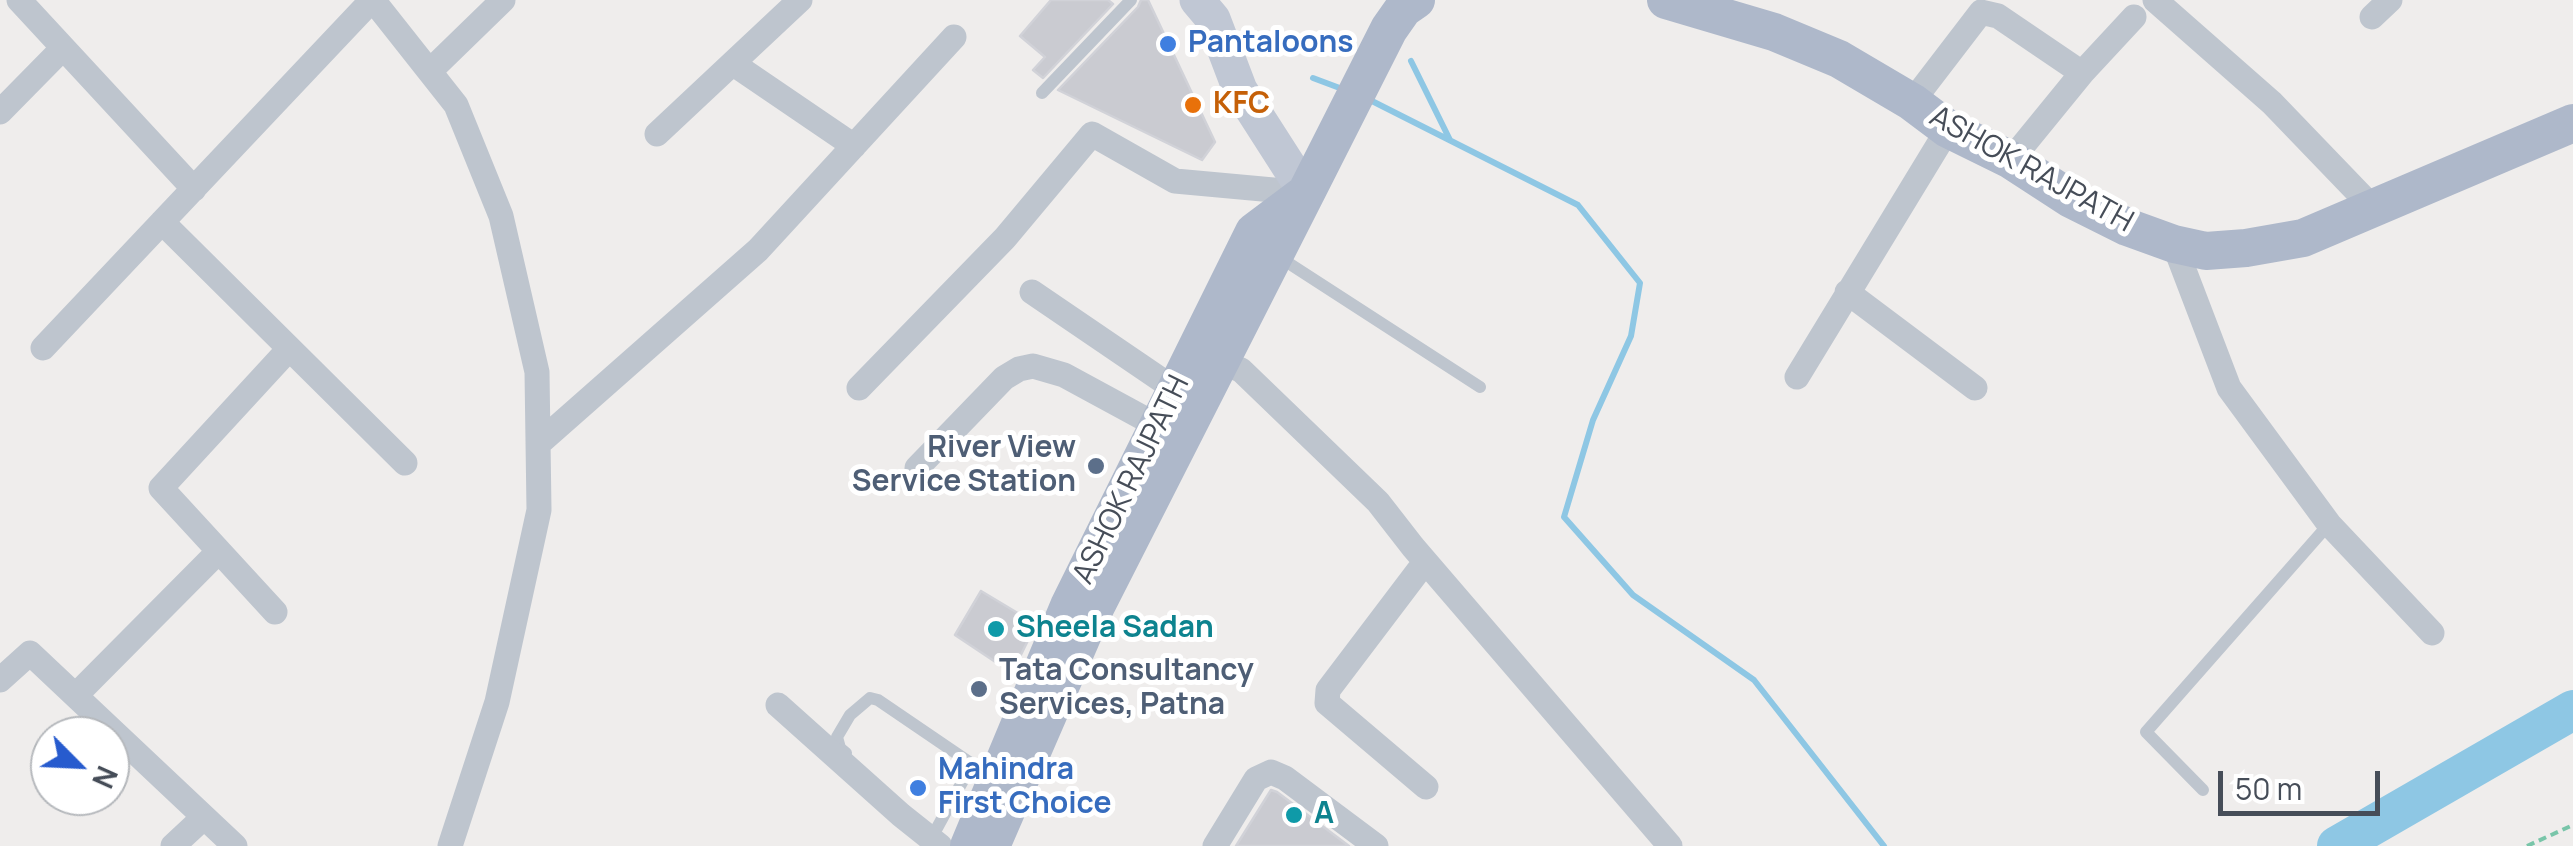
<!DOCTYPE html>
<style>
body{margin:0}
#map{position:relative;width:2573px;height:846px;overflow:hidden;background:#efedec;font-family:Manrope,sans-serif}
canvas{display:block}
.north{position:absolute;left:30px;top:716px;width:100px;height:100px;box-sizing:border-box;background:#fff;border:2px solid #b5b8bc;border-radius:50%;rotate:114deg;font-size:28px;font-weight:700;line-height:40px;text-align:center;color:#464d58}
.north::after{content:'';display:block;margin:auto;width:35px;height:45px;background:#275bce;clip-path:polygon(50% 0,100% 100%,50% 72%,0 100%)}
.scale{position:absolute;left:2218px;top:771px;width:162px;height:45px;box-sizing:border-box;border:5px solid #464d58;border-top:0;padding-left:12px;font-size:30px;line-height:35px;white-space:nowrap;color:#464d58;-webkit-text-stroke:8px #fff;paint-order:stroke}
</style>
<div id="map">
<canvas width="2573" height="846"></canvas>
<div class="north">N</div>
<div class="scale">50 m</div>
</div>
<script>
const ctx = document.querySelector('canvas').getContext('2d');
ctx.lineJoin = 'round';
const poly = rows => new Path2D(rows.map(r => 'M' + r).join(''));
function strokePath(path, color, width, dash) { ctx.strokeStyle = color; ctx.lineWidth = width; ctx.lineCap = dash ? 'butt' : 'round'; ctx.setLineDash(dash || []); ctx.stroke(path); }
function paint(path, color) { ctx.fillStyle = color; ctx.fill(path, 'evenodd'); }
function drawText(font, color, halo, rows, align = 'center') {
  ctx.font = font + ' Manrope,sans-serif'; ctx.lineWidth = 10; ctx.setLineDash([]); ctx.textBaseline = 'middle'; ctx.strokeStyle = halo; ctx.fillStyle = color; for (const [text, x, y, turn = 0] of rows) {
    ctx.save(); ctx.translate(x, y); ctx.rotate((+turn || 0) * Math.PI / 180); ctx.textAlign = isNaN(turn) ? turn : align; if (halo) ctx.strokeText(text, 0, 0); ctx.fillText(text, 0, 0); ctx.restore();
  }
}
strokePath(poly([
 [1411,61,1450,140],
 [1313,78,1345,90],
 [1366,98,1578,205,1640,283,1631,336,1593,420,1564,517,1633,595,1754,680,1884,846]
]), '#8ec7e4', 6);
strokePath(poly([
 [2337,846,2573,710]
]), '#8ec7e4', 40);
const building = poly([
 [1051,0,1108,0,1113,4,1043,78,1033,70,1045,57,1020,36,1051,0],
 [1141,0,1148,0,1215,142,1202,160,1058,90,1138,7,1141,0],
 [981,591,1036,624,1012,673,955,635,981,591],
 [1271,790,1277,792,1349,846,1236,846,1271,790]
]);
paint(building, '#cacbd1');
strokePath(building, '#d1d2d8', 2.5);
strokePath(poly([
 [2527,846,2573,825]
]), '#79c5a9', 4, [8, 5]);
strokePath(poly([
 [1042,93,1131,0],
 [1276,255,1480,387],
 [846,753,840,748,837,737,850,715,870,698,878,700,994,779],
 [2203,790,2146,732,2329,524],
 [937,828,972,764]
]), '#bec5ce', 12);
strokePath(poly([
 [19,0,194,189],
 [373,0,456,105,501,216,537,372,539,510,497,702,450,846],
 [2155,0,2272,103,2374,209],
 [2372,17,2390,0],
 [735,65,854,146],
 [430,71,503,0],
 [1912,102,1981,12,1998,16,2082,73],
 [0,112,63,48],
 [657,134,800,0],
 [2011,160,2082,73,2134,17],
 [162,222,405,463],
 [2174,244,2229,388,2329,524,2432,633],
 [1032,292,1176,390],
 [1847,292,1975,388],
 [43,348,372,0],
 [1220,362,1241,370,1378,502,1413,547,1670,846],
 [1797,377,1948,129],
 [859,388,1005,238,1092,134,1175,181,1306,193],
 [538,444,758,250,954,37],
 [917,468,1004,378,1019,369,1033,366,1064,375,1158,426],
 [1425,562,1328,690,1327,703,1426,787],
 [275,612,161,488,289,349],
 [0,680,30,653,235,846],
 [76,695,219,551],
 [778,705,901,815,940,846],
 [173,846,203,818],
 [1215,846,1256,779,1271,772,1285,778,1376,846]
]), '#bec5ce', 25);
strokePath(poly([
 [1197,0,1213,19,1240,90,1306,193]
]), '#c0c7d4', 35);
strokePath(poly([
 [1666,0,1774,32,1839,59,1912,102,1948,129,2011,160,2071,199,2127,227,2174,244,2206,251,2246,248,2303,238,2573,123],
 [1306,193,1389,29,1403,9,1416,0],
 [969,846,1069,606,1254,232,1306,193,1090,618,991,846]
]), '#aeb8ca', 38);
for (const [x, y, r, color] of [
 [1168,44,10,"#3f7fe0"],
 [1193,105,10,"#e8710a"],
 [1096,466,10,"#5c6f8a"],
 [996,629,10,"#0f9aa8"],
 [979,689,10,"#5c6f8a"],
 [918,788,10,"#3f7fe0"],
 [1294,815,10,"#0f9aa8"]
]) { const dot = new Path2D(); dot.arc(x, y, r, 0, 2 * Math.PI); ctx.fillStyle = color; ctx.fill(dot); strokePath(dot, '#fff', 4); }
drawText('bold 30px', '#366cbe', '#fff', [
 ["Pantaloons",1188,44],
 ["Mahindra",938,771],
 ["First Choice",938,805]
], 'left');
drawText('bold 30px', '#c56008', '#fff', [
 ["KFC",1213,105]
], 'left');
drawText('30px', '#464d58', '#fff', [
 ["ASHOK RAJPATH",2031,170,29],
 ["ASHOK RAJPATH",1132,480,-64]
]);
drawText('bold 30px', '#4e5e75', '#fff', [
 ["River View",1076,449],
 ["Service Station",1076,483],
 ["Tata Consultancy",999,672,"left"],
 ["Services, Patna",999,706,"left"]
], 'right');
drawText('bold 30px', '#0d838f', '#fff', [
 ["Sheela Sadan",1016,629],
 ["A",1314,815]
], 'left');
</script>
